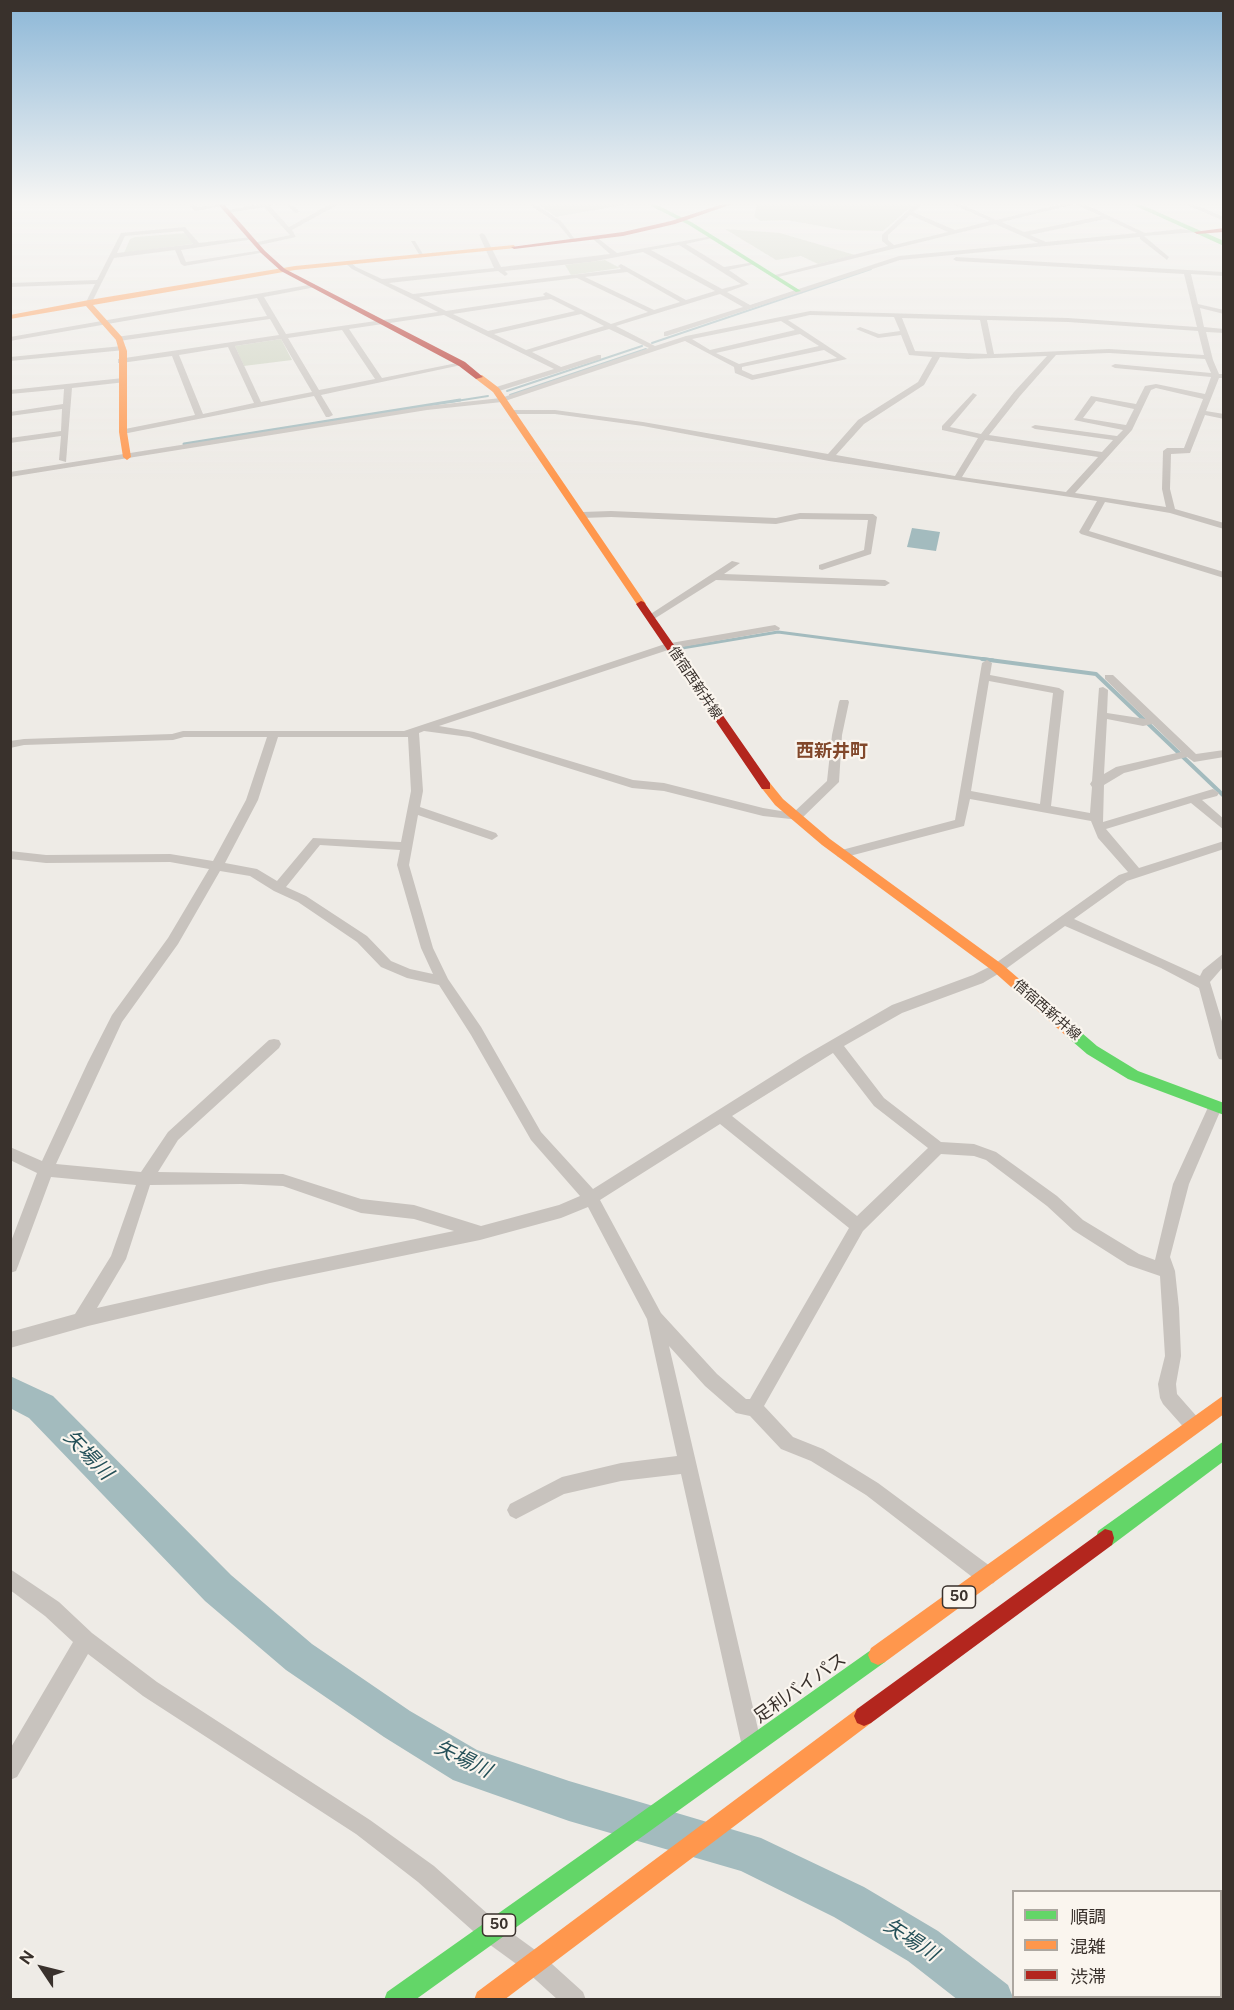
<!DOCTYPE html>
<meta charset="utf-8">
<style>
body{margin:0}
#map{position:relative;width:1234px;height:2010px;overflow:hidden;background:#eeebe6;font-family:"Public Sans","Noto Sans JP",sans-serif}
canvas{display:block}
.frame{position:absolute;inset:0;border:12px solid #39312c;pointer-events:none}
.legend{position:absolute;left:1012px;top:1890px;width:210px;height:108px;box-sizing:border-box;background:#faf5ee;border:2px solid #ada7a0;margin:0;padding:8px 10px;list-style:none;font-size:18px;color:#39312c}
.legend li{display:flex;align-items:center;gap:12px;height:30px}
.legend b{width:30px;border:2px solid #ada7a0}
.north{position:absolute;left:12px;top:1938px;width:60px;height:60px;-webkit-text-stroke:4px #faf5ee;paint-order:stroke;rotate:305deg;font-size:16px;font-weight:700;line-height:24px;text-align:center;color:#39312c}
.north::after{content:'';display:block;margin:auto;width:21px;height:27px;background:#39312c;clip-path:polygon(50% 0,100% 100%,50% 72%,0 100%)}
</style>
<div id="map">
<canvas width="1234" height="2010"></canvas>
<div class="frame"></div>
<ul class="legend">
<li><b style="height:8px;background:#63d668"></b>順調</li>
<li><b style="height:8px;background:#ff974d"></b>混雑</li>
<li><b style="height:8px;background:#b3261e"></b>渋滞</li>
</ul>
<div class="north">N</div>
</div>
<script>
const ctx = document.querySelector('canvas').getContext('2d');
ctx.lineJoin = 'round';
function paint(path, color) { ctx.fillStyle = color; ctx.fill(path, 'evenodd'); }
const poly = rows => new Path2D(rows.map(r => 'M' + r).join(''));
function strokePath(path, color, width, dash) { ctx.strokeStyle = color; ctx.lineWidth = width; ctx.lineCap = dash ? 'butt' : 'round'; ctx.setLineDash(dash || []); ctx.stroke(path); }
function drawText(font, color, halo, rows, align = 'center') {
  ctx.font = font + ' "Public Sans","Noto Sans JP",sans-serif'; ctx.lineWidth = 4.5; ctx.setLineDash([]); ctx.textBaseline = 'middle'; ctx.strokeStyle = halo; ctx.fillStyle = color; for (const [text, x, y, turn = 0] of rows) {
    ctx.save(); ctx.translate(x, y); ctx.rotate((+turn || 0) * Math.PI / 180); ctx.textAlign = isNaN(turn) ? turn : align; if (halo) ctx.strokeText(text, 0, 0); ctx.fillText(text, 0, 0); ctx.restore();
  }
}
paint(poly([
 [537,203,633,203,556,217],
 [748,203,908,203,913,205,883,231,842,230,786,220,761,221,754,217,757,205],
 [725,229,780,233,855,255,818,264,801,256,776,260],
 [186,233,194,243,192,244,124,253,130,239,135,237],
 [605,260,620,268,571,275,565,265],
 [281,339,292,360,244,366,235,346]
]), '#ced3c1');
paint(poly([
 [912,528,940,532,936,551,907,547]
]), '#a3bbbe');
strokePath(poly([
 [652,343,871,269],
 [507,391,642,346],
 [510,395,646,349],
 [450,402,488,396]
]), '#a3bbbe', 2);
strokePath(poly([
 [184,444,460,400],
 [682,648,778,632,993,660]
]), '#a3bbbe', 3);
strokePath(poly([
 [982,659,1096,674,1224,796]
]), '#a3bbbe', 4);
paint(poly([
 [10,1376,53,1396,231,1575,312,1644,410,1711,477,1750,569,1781,761,1838,864,1887,938,1931,1008,1985,1014,2000,958,2000,908,1961,834,1917,741,1871,569,1821,467,1785,453,1780,384,1737,286,1670,205,1601,29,1418,10,1408,10,1376]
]), '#a3bbbe');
paint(poly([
 [187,203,193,203,197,207,238,203,195,211,187,203],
 [263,203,277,203,270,206,289,227,332,203,339,204,292,230,296,237,255,246,253,243,290,235,264,207,227,213,224,211,263,203],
 [285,203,291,203,300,212,295,213,285,203],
 [527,203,534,203,562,222,577,242,573,242,558,224,527,203],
 [916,203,923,203,913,212,955,230,990,221,950,203,958,203,996,220,1066,203,1082,203,1145,233,1181,229,1200,232,1144,236,1169,257,1167,260,1140,239,1140,237,900,260,667,336,664,336,664,332,743,307,720,294,616,326,655,346,686,336,810,311,1068,318,1197,327,1184,274,956,261,953,259,956,257,1224,272,1224,276,1191,274,1198,304,1224,310,1224,314,1200,308,1204,327,1224,329,1224,333,1206,332,1213,360,1219,374,1224,374,1224,378,1219,378,1206,411,1224,414,1224,419,1205,415,1190,453,1171,454,1170,489,1175,509,1224,523,1224,529,1170,513,1105,502,1089,531,1224,572,1224,578,1081,534,1079,532,1097,501,829,461,643,426,555,414,511,414,507,412,511,410,555,410,643,422,828,454,858,420,918,382,932,357,909,355,901,335,878,338,856,329,860,327,879,334,900,331,894,317,810,315,788,320,847,359,752,380,735,373,734,367,685,341,502,402,427,410,10,477,10,472,427,406,501,398,649,348,609,329,532,352,561,367,598,355,601,355,601,359,496,392,492,390,493,388,554,369,444,315,349,329,382,378,462,362,466,364,321,395,333,415,329,417,326,417,314,396,123,434,119,432,120,430,195,415,172,356,121,363,118,363,118,359,279,335,270,319,119,341,116,341,116,337,267,316,257,298,10,341,10,337,314,284,316,287,264,297,286,334,438,312,352,269,344,262,349,261,356,267,382,279,494,268,479,235,482,233,485,235,501,267,610,254,593,239,595,236,617,253,712,236,712,238,686,244,724,267,755,262,755,264,729,270,749,284,727,292,750,305,899,256,1038,243,995,224,774,278,771,276,888,246,882,241,882,235,916,203],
 [1075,204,1101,216,1024,232,1002,222,1075,204],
 [910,215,948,232,894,245,888,240,888,235,910,215],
 [1106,219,1137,233,1046,242,1030,235,1106,219],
 [679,245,741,284,722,289,651,250,679,245],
 [643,252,715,291,686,300,621,264,618,266,621,269,413,294,389,283,498,271,505,276,508,274,505,271,591,262,643,252],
 [627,272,680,302,654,310,585,277,627,272],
 [577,278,648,312,611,324,546,292,543,294,545,296,446,311,419,297,577,278],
 [551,299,575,311,488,331,453,314,551,299],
 [581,314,604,326,526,350,494,334,581,314],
 [902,318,980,320,987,354,915,351,902,318],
 [987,320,1068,322,1198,331,1204,355,1109,349,994,354,987,320],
 [781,321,795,330,710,350,692,339,781,321],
 [342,330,375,379,319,390,288,338,342,330],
 [800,334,819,346,739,364,716,353,800,334],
 [281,339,312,392,261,402,235,346,281,339],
 [228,347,254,403,203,414,179,355,228,347],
 [824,350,837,358,753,375,742,370,742,367,824,350],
 [1109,353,1205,359,1211,373,1115,364,1111,366,1115,368,1211,377,1205,394,1156,384,1145,386,1136,404,1091,396,1074,420,1123,430,1117,436,1035,425,1031,427,1035,429,1113,440,1102,452,989,435,1020,396,1056,355,1109,353],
 [1047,356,1014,392,981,434,950,427,977,395,973,393,942,426,942,430,978,438,955,476,836,455,864,424,924,385,940,357,968,359,1047,356],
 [1156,388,1203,399,1184,448,1167,448,1163,451,1162,489,1166,507,1075,493,1132,430,1151,390,1156,388],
 [1096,401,1134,409,1126,425,1083,418,1096,401],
 [985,440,1098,457,1066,492,962,477,985,440],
 [1183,203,1191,203,1224,217,1224,221,1183,203],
 [185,227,199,243,251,237,254,239,181,250,186,262,263,250,266,252,184,266,181,264,175,250,114,258,92,302,89,304,86,302,95,284,10,287,10,283,97,280,121,233,185,227],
 [183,231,193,244,117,253,125,236,183,231],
 [411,241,415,241,424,256,420,256,411,241],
 [122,346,126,348,125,350,10,361,10,357,122,346],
 [123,378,126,378,126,382,72,388,66,462,59,460,61,436,10,443,10,438,61,431,62,409,10,416,10,412,63,404,64,389,10,394,10,390,123,378],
 [611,511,776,518,800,513,873,514,877,517,871,554,822,570,819,569,819,565,864,550,868,520,800,519,776,524,611,517,582,518,578,515,582,512,611,511],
 [732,561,740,563,724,574,885,580,890,583,885,586,716,580,654,619,651,620,646,617,732,561],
 [775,625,780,628,779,630,671,649,439,726,474,732,633,780,664,783,763,808,793,813,827,781,832,735,839,702,840,700,848,700,849,702,842,735,839,782,800,820,763,816,664,791,632,788,469,737,424,731,419,733,423,791,420,807,496,833,498,836,492,840,418,815,409,865,433,948,448,979,481,1027,541,1132,593,1189,804,1056,892,1005,973,975,993,965,1119,875,1128,872,1098,838,1091,821,970,799,964,826,842,858,838,857,836,854,838,851,955,820,982,663,987,660,992,663,990,675,1059,688,1064,691,1051,806,1090,813,1092,787,1090,784,1092,781,1099,688,1103,687,1108,690,1107,713,1146,719,1105,679,1105,675,1113,675,1196,754,1224,750,1224,757,1194,762,1187,757,1124,773,1104,785,1103,822,1213,789,1219,793,1217,796,1202,800,1224,819,1224,830,1191,803,1106,829,1139,868,1224,841,1224,849,1127,881,1074,919,1200,976,1203,970,1224,953,1224,966,1210,982,1224,1028,1224,1060,1219,1059,1217,1055,1199,988,1161,968,1065,926,1003,971,983,983,902,1013,844,1046,884,1098,941,1142,974,1144,996,1152,1057,1196,1083,1220,1139,1254,1155,1260,1173,1184,1210,1103,1215,1101,1220,1103,1222,1107,1189,1184,1170,1257,1175,1271,1179,1308,1181,1356,1176,1384,1177,1394,1199,1419,1202,1425,1199,1431,1193,1434,1187,1431,1163,1404,1160,1398,1158,1384,1165,1356,1160,1276,1128,1265,1073,1230,1047,1206,986,1160,974,1156,941,1154,863,1231,764,1406,793,1437,823,1449,878,1483,994,1569,996,1576,994,1583,987,1585,980,1583,866,1495,811,1461,781,1449,750,1416,736,1413,705,1386,669,1346,761,1742,758,1749,751,1752,744,1749,741,1742,681,1474,621,1481,564,1494,516,1519,510,1516,507,1510,510,1504,562,1477,621,1463,677,1456,647,1319,588,1207,561,1218,480,1240,270,1283,88,1326,10,1348,10,1332,75,1314,111,1256,136,1185,51,1177,18,1266,16,1271,10,1273,10,1244,37,1173,10,1160,10,1147,42,1161,88,1062,112,1015,168,938,209,869,170,862,46,863,10,859,10,851,46,855,170,854,213,861,246,800,267,737,184,737,173,740,24,745,10,748,10,741,24,739,172,734,183,731,404,731,665,644,775,625],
 [989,681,1053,693,1040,804,971,791,989,681],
 [1107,719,1143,726,1152,724,1181,752,1116,767,1104,774,1107,719],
 [278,737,408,737,411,791,401,842,313,838,277,881,257,869,225,863,258,800,278,737],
 [320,845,400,850,397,865,421,948,433,974,410,969,391,961,367,936,306,896,286,887,320,845],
 [220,871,250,876,274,891,298,902,357,942,381,967,407,978,439,985,471,1035,531,1140,580,1196,559,1205,481,1226,414,1205,361,1199,283,1174,158,1172,178,1140,279,1048,281,1044,279,1040,274,1039,269,1040,168,1132,141,1172,56,1164,122,1022,178,944,220,871],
 [833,1053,874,1106,928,1148,857,1216,732,1116,833,1053],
 [720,1124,849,1228,750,1399,746,1399,717,1374,661,1313,600,1200,720,1124],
 [241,1184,283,1186,361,1213,414,1219,454,1231,270,1269,97,1308,126,1259,150,1185,241,1184],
 [10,1569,59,1602,92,1633,157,1682,370,1820,434,1866,498,1923,542,1955,583,1992,586,2000,558,2000,526,1971,482,1939,418,1882,356,1834,143,1696,88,1654,17,1777,10,1780,10,1749,73,1642,45,1616,10,1590,10,1569]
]), '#c8c3be');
paint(poly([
 [645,203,653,203,693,223,801,291,796,292,689,225,645,203],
 [1129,203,1137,203,1224,241,1224,246,1129,203],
 [1070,1026,1075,1027,1097,1046,1138,1071,1224,1103,1224,1115,1128,1079,1087,1054,1065,1035,1063,1031,1065,1027,1070,1026],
 [1224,1441,1224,1461,1112,1545,1105,1547,1098,1545,1096,1538,1098,1531,1224,1441],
 [878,1645,885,1648,888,1655,885,1662,415,2000,384,2000,387,1992,878,1645]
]), '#63d668');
paint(poly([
 [514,245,516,248,295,270,93,305,122,337,127,351,127,432,131,457,127,460,123,457,119,432,119,351,116,340,86,306,10,319,10,315,89,300,295,266,514,245],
 [476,375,482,375,499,388,646,604,644,606,638,606,493,392,476,379,476,375],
 [766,782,770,783,783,799,830,839,1003,965,1075,1027,1077,1031,1075,1035,1065,1035,993,971,822,845,775,805,760,786,766,782],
 [1224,1395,1224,1414,885,1662,878,1665,871,1662,868,1655,871,1648,1224,1395],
 [864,1706,871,1709,874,1716,871,1723,504,2000,474,2000,477,1992,857,1709,864,1706]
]), '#ff974d');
paint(poly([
 [217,203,223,203,265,251,285,269,465,362,483,377,476,379,459,366,281,271,261,253,217,203],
 [726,203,735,203,675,224,623,236,514,249,511,247,623,232,671,221,726,203],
 [1224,228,1224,232,1197,234,1194,232,1224,228],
 [641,601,644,602,770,783,770,789,762,789,636,604,641,601],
 [1105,1529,1112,1531,1114,1538,1112,1545,871,1723,864,1726,857,1723,854,1716,857,1709,1105,1529]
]), '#b3261e');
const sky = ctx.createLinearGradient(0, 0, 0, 484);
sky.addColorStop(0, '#8cb7d7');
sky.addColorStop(0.42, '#f7f6f4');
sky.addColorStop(1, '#f7f6f400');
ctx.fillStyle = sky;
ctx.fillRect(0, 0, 1234, 484);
drawText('14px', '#39312c', '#faf5ee', [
 ["借宿西新井線",695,683,56],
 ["借宿西新井線",1047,1010,41]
]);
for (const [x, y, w] of [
 [959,1597,33],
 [499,1925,33]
]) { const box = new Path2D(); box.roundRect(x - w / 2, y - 11, w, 22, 4.5); ctx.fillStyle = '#faf5ee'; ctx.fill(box); strokePath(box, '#39312c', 1.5); }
drawText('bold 14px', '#39312c', null, [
 ["50",959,1597],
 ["50",499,1925]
]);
drawText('bold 18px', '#82482b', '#faf5ee', [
 ["西新井町",832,751]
]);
drawText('18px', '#39312c', '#faf5ee', [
 ["足利バイパス",800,1688,-35]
]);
drawText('italic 20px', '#245058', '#faf5ee', [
 ["矢場川",88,1455,46],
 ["矢場川",463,1759,26],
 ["矢場川",911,1940,33]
]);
</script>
